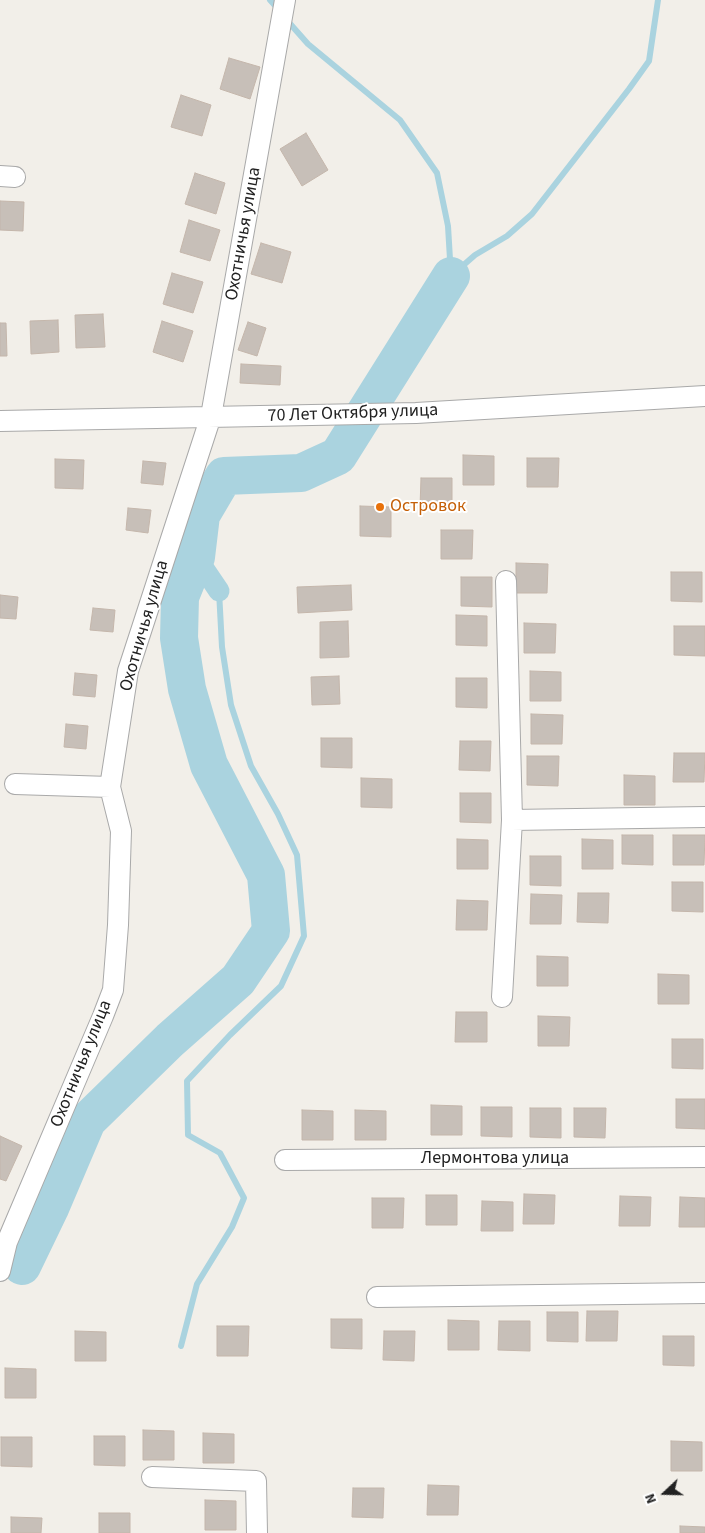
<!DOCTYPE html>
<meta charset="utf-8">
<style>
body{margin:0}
#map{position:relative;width:705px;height:1533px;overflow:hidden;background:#f2efe9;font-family:"Source Sans 3",sans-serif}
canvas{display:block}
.north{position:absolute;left:640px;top:1468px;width:50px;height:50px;-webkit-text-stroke:4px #fff;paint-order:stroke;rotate:249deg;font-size:14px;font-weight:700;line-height:20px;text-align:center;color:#222}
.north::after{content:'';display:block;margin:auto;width:18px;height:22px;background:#222;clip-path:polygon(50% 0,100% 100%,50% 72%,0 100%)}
</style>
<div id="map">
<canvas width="705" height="1533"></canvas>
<div class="north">N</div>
</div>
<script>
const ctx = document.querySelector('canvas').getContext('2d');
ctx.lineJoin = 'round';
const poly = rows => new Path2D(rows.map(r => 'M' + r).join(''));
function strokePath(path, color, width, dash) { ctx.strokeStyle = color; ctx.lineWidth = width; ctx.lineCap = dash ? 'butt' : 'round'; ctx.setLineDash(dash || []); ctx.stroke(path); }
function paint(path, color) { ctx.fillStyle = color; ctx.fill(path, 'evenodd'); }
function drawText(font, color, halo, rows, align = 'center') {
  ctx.font = font + ' "Source Sans 3",sans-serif'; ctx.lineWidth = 4; ctx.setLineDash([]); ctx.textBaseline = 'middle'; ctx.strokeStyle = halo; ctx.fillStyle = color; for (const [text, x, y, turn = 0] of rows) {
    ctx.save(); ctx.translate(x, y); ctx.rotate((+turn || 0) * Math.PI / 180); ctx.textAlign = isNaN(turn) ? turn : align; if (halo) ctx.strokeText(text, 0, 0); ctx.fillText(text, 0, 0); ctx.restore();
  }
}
strokePath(poly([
 [270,0,279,10],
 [285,18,308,44,400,120,437,173,448,226,451,276],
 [451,276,475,255,507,236,532,214,629,89,649,61,658,0],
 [181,1346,197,1284,232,1227,244,1198,220,1153,188,1135,187,1081,230,1035,281,986,304,936,297,855,278,814,251,766,231,705,222,647,219,591]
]), '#aad3df', 6);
strokePath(poly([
 [196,557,219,591]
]), '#aad3df', 21);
strokePath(poly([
 [22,1266,50,1208,87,1121,170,1040,238,980,271,931,266,875,209,765,187,689,179,638,180,597,196,557,201,515,224,476,301,473,338,456,451,276]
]), '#aad3df', 38);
const building = poly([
 [229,58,260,67,250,99,220,89,229,58],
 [181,95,211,105,202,136,171,127,181,95],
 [306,133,328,170,302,186,280,149,306,133],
 [195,173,225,183,216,214,185,204,195,173],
 [0,201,24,202,23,231,0,230,0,201],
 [189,220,220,230,210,261,180,252,189,220],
 [261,243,291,252,282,283,251,274,261,243],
 [172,273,203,282,193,313,163,304,172,273],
 [103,314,105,347,76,348,75,315,103,314],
 [58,320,59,352,31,354,30,321,58,320],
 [162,321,193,331,183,362,153,352,162,321],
 [248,322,266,328,257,356,238,350,248,322],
 [0,323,6,323,7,356,0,356,0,323],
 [241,364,281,366,280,385,240,383,241,364],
 [463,455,494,456,494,485,463,485,463,455],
 [527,458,559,458,558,487,527,487,527,458],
 [55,459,84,460,83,489,55,488,55,459],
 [143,461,166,463,163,485,141,483,143,461],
 [421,478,452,478,452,508,420,507,421,478],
 [360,506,391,507,391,537,360,536,360,506],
 [128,508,151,510,148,533,126,530,128,508],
 [441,530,473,530,472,559,441,559,441,530],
 [516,563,548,564,547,593,516,593,516,563],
 [671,572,702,572,702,602,671,601,671,572],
 [461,577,492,577,492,607,461,606,461,577],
 [351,585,352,610,298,613,297,587,351,585],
 [0,595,18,597,16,619,0,618,0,595],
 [93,608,115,610,113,632,90,630,93,608],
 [456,615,487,616,487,646,456,645,456,615],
 [348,621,349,657,320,658,320,622,348,621],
 [524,623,556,624,555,653,524,653,524,623],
 [674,626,705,626,705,656,674,655,674,626],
 [530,671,561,672,561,701,530,701,530,671],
 [75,673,97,675,95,697,73,695,75,673],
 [339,676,340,704,312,705,311,677,339,676],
 [456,678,487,678,487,708,456,707,456,678],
 [531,714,563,715,562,744,531,744,531,714],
 [66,724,88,726,86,749,64,747,66,724],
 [321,738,352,738,352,768,321,767,321,738],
 [460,741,491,741,490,771,459,770,460,741],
 [674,753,705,753,704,782,673,782,674,753],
 [527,756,559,756,558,786,527,785,527,756],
 [624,775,655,776,655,805,624,805,624,775],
 [361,778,392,779,392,808,361,807,361,778],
 [460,793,491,793,491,823,460,822,460,793],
 [622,835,653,835,653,865,622,864,622,835],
 [673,835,705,835,704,865,673,865,673,835],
 [457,839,488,840,488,869,457,869,457,839],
 [582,839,613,840,613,869,582,869,582,839],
 [530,856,561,856,561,886,530,885,530,856],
 [672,882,703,882,703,912,672,911,672,882],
 [578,893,609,893,608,923,577,922,578,893],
 [531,894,562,895,561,924,530,924,531,894],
 [457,900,488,901,487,930,456,930,457,900],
 [537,956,568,957,568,986,537,986,537,956],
 [658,974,689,975,689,1004,658,1004,658,974],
 [456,1012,487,1012,487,1042,455,1042,456,1012],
 [538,1016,570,1017,569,1046,538,1046,538,1016],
 [672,1039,703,1039,703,1069,672,1068,672,1039],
 [676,1099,705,1099,705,1129,676,1128,676,1099],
 [431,1105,462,1106,462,1135,431,1135,431,1105],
 [481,1107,512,1107,512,1137,481,1136,481,1107],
 [530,1108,561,1108,561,1138,530,1137,530,1108],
 [574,1108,606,1108,605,1138,574,1137,574,1108],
 [302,1110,333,1111,333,1140,302,1140,302,1110],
 [355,1110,386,1111,386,1140,355,1140,355,1110],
 [0,1136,22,1146,6,1181,0,1179,0,1136],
 [524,1194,555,1195,554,1224,523,1224,524,1194],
 [426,1195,457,1195,457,1225,426,1225,426,1195],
 [620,1196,651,1197,650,1226,619,1226,620,1196],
 [680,1197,705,1198,705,1227,679,1227,680,1197],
 [372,1198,404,1198,403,1228,372,1228,372,1198],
 [482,1201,513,1202,513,1231,481,1231,482,1201],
 [587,1311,618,1311,617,1341,586,1341,587,1311],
 [547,1312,578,1312,578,1342,547,1341,547,1312],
 [331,1319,362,1319,362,1349,331,1348,331,1319],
 [448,1320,479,1321,479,1350,448,1350,448,1320],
 [499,1321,530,1321,530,1351,498,1350,499,1321],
 [217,1326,249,1326,248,1356,217,1356,217,1326],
 [75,1331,106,1332,106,1361,75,1361,75,1331],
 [384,1331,415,1331,414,1361,383,1360,384,1331],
 [663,1336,694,1336,694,1366,663,1365,663,1336],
 [5,1368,36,1369,36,1398,5,1398,5,1368],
 [143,1430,174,1431,174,1460,143,1460,143,1430],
 [203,1433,234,1434,234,1463,203,1463,203,1433],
 [94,1436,125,1436,125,1466,94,1465,94,1436],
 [1,1437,32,1437,32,1467,1,1466,1,1437],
 [671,1441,702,1442,702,1471,671,1471,671,1441],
 [428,1485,459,1486,458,1515,427,1515,428,1485],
 [353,1488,384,1488,383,1518,352,1517,353,1488],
 [205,1500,236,1501,236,1530,205,1530,205,1500],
 [99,1513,130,1513,130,1533,99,1533,99,1513],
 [11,1517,42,1518,41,1533,11,1533,11,1517],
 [680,1526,705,1527,705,1533,680,1533,680,1526]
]);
paint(building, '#c7bfb8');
strokePath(building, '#c4b6ab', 1);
const minor = poly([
 [0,176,15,177],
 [0,421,416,413,705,396],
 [15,784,110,787],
 [512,820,705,817],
 [502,997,512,820,506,581],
 [285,1160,705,1157],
 [0,1271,7,1242,103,1016,113,990,118,925,121,831,110,787,128,671,211,416,285,0],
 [377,1297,705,1293],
 [152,1477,256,1481,257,1533]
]);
strokePath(minor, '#a9a9a9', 22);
strokePath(minor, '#fff', 20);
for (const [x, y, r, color] of [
 [380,507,5,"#e8710a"]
]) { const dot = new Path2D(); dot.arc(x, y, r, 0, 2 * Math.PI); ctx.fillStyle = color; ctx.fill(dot); strokePath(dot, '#fff', 2); }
drawText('18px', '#222', '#fff', [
 ["Охотничья улица",244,234,-80],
 ["70 Лет Октября улица",353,414,-2],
 ["Охотничья улица",145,626,-74],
 ["Охотничья улица",82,1064,-68],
 ["Лермонтова улица",495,1159]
]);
drawText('18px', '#c56008', '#fff', [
 ["Островок",390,507]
], 'left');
</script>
